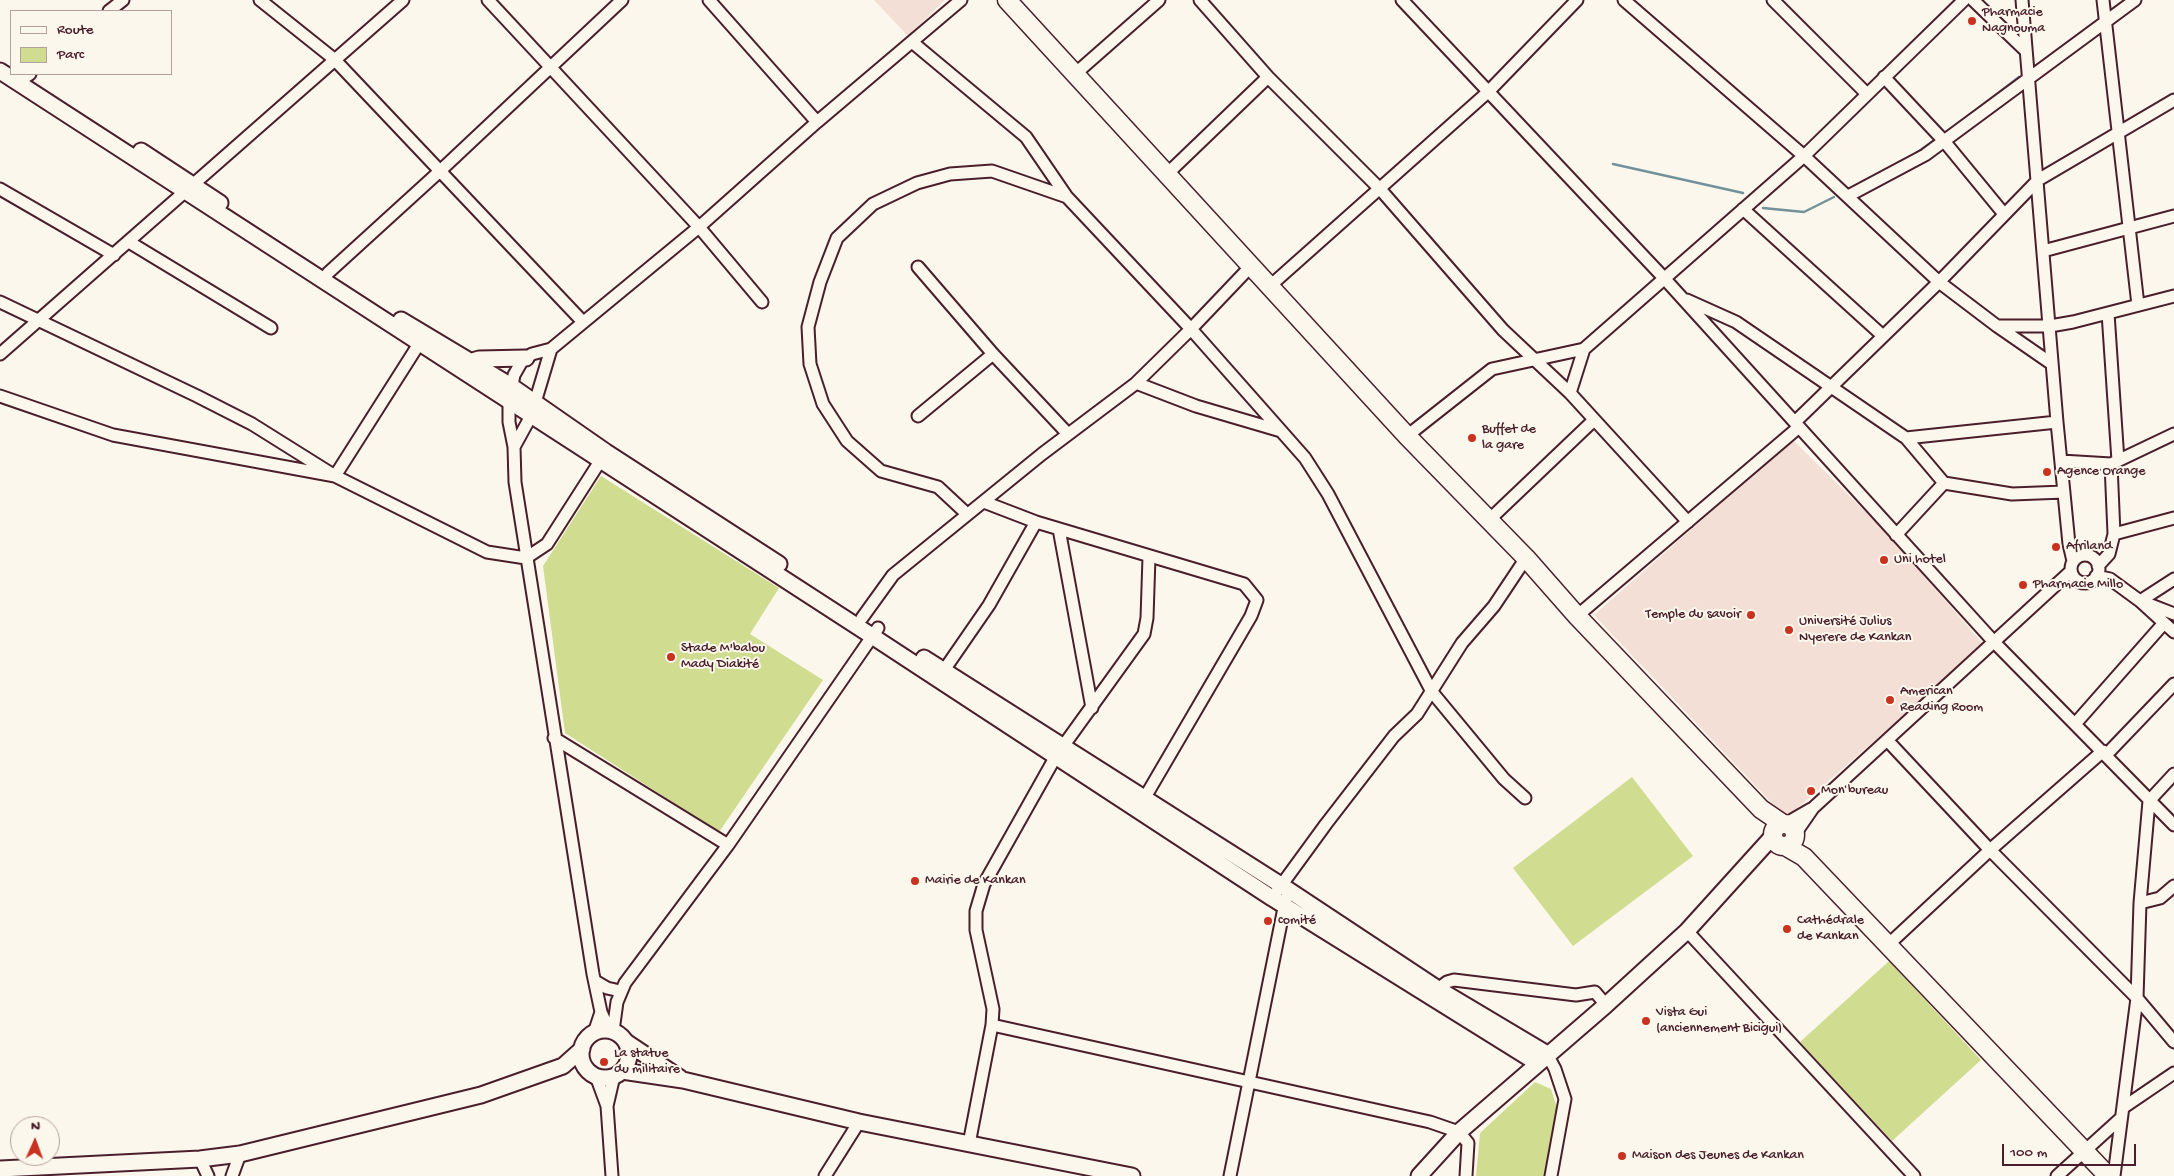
<!DOCTYPE html>
<meta charset="utf-8">
<style>
body{margin:0}
#map{position:relative;width:2174px;height:1176px;overflow:hidden;background:#fbf7ec;font-family:"Gochi Hand",sans-serif}
canvas{display:block}
.legend{position:absolute;left:10px;top:10px;width:162px;height:65px;box-sizing:border-box;background:#fbf7ec;border:1px solid #b4a19f;margin:0;padding:6px 9px;list-style:none;font-size:15px;color:#4a1f2b}
.legend li{display:flex;align-items:center;gap:10px;height:25px}
.legend b{width:25px;border:1px solid #b4a19f}
.north{position:absolute;left:10px;top:1116px;width:50px;height:50px;box-sizing:border-box;background:#fbf7ec;border:1px solid #b4a19f;border-radius:50%;rotate:2deg;font-size:14px;font-weight:700;line-height:20px;text-align:center;color:#4a1f2b}
.north::after{content:'';display:block;margin:auto;width:18px;height:22px;background:#c8321e;clip-path:polygon(50% 0,100% 100%,50% 72%,0 100%)}
.scale{position:absolute;left:2002px;top:1144px;width:134px;height:22px;box-sizing:border-box;border:2px solid #4a1f2b;border-top:0;padding-left:6px;font-size:15px;line-height:18px;white-space:nowrap;color:#4a1f2b;-webkit-text-stroke:4px #fbf7ec;paint-order:stroke}
</style>
<div id="map">
<canvas width="2174" height="1176"></canvas>
<ul class="legend">
<li><b style="height:6px;background:#fbf7ec"></b>Route</li>
<li><b style="height:14px;background:#d0dd90"></b>Parc</li>
</ul>
<div class="north">N</div>
<div class="scale">100 m</div>
</div>
<script>
const ctx = document.querySelector('canvas').getContext('2d');
ctx.lineJoin = 'round';
function paint(path, color) { ctx.fillStyle = color; ctx.fill(path, 'evenodd'); }
const poly = rows => new Path2D(rows.map(r => 'M' + r).join(''));
function strokePath(path, color, width, dash) { ctx.strokeStyle = color; ctx.lineWidth = width; ctx.lineCap = dash ? 'butt' : 'round'; ctx.setLineDash(dash || []); ctx.stroke(path); }
function drawText(font, color, halo, rows, align = 'center') {
  ctx.font = font + ' "Gochi Hand",sans-serif'; ctx.lineWidth = 4; ctx.setLineDash([]); ctx.textBaseline = 'middle'; ctx.strokeStyle = halo; ctx.fillStyle = color; for (const [text, x, y, turn = 0] of rows) {
    ctx.save(); ctx.translate(x, y); ctx.rotate((+turn || 0) * Math.PI / 180); ctx.textAlign = isNaN(turn) ? turn : align; if (halo) ctx.strokeText(text, 0, 0); ctx.fillText(text, 0, 0); ctx.restore();
  }
}
paint(poly([
 [874,0,945,0,908,36],
 [1793,440,1884,530,1984,645,1786,818,1594,615]
]), '#f3dfd5');
paint(poly([
 [601,476,779,588,750,634,823,680,719,832,565,733,543,566],
 [1632,777,1693,856,1573,946,1513,868],
 [1889,961,1981,1060,1892,1141,1800,1042],
 [1535,1082,1551,1089,1557,1108,1545,1176,1476,1176,1480,1133]
]), '#d0dd90');
strokePath(poly([
 [1955,126,2019,77],
 [1915,154,1933,141],
 [1613,164,1743,193],
 [1763,208,1804,212,1834,197]
]), '#72919a', 2.5);
const minor = poly([
 [260,0,334,59,583,322],
 [488,0,699,227,762,302],
 [709,0,817,122],
 [1200,0,1268,77,1380,189,1503,330,1570,393,1688,522],
 [1402,0,1664,278,1994,642,2174,825],
 [1624,0,1804,156,1939,282,1997,326,2050,326,2073,322,2174,296],
 [1773,0,1867,94],
 [1973,0,2025,50],
 [2022,0,2057,422,2069,544,2073,561],
 [2103,0,2138,305],
 [109,11,123,0],
 [912,42,1026,137,1067,197,1191,329,1305,458,1328,494,1432,692,1504,779,1525,798],
 [1075,74,1159,0],
 [1884,77,1944,141,2004,214],
 [18,82,30,74],
 [1166,175,1268,77],
 [0,189,114,255],
 [1848,196,1925,155,2135,0],
 [1743,209,1883,336],
 [129,242,271,328],
 [2043,251,2174,216],
 [918,267,993,354,1068,434],
 [328,273,440,171,622,0],
 [1270,286,1488,92,1577,0],
 [1687,300,1736,322,1906,438,2057,422],
 [0,302,197,396,252,424,335,476,487,552,526,558,547,544,604,455],
 [2108,313,2118,461],
 [1997,326,2052,364],
 [0,354,403,0],
 [1136,383,1196,406,1281,431],
 [1570,393,1584,349],
 [0,396,113,435,335,476,424,336],
 [918,416,993,354],
 [1795,422,1939,282,2038,180,2174,100],
 [1407,436,1492,369,1584,349,1804,156,1964,0],
 [514,447,531,416,551,349],
 [2061,461,2111,464,2174,434],
 [1944,483,2012,494,2064,492],
 [984,502,1036,522,1244,584,1257,600,1251,616,1144,799],
 [967,514,938,487,881,471,847,441,823,404,810,364,808,327,820,282,837,238,873,204,917,183,950,174,992,171,1067,197],
 [1488,521,1594,420],
 [1059,529,1092,708],
 [2114,534,2174,518],
 [1896,535,1944,483,1906,438],
 '2071 569a14 14 0 1 1 28 0a14 14 0 1 1-28 0Z',
 [2098,566,2109,554,2114,534,2111,464],
 [2096,576,2110,579,2140,601,2174,632],
 [2140,601,2174,579],
 [2146,603,2174,614],
 [1577,616,1799,427],
 [862,618,893,575,1042,454,1135,384,1191,329,1251,266],
 [940,676,989,605,1036,522],
 [2075,724,2164,623],
 [554,738,728,845],
 [1887,740,1990,850,2137,998,2174,1042],
 [2107,754,2174,684],
 [1785,824,1811,809],
 [1795,834,1813,808,2071,571],
 [1272,898,1326,824,1394,736,1417,714,1462,643,1494,606,1526,558],
 [2140,903,2160,898,2174,886],
 [1687,931,1914,1176],
 [1889,944,1990,850,2103,751],
 [595,981,607,988,620,991],
 [1434,992,1447,982,1454,980,1576,995,1595,992,1606,1005],
 [992,1025,1430,1122,1459,1132,1468,1143,1466,1176],
 [609,1030,601,1012,593,974,515,482,514,447,509,422,509,401,514,375,522,361,532,354,551,349,699,227,817,122,961,0],
 [613,1031,617,1002,625,983,728,845,878,628],
 [594,1033,601,1012],
 [1547,1054,1555,1069,1565,1099,1551,1176],
 [596,1076,607,1106,612,1176],
 [607,1106,614,1076],
 [2124,1107,2174,1073],
 [969,1144,992,1025,993,1009,976,930,976,911,984,884,1056,756,1144,634,1147,618,1149,557],
 [200,1159,208,1176],
 [232,1176,240,1154],
 [825,1176,859,1122],
 [1230,1176,1286,898],
 [2057,1176,2121,1118],
 [2114,1176,2137,998,2140,903,2149,801,2174,774]
]);
const major = poly([
 [0,71,872,636,1272,898,1537,1063],
 [141,151,220,203],
 [401,320,511,386,606,452,779,564],
 [466,363,479,359,526,358],
 [924,658,1281,885,1438,989,1547,1054],
 '581 1054a24 24 0 1 1 48 0a24 24 0 1 1-48 0Z',
 [626,1042,680,1078],
 [622,1071,683,1080,859,1122,1132,1176],
 [0,1169,200,1159,240,1154,481,1095,563,1066,582,1049],
 [1419,1176,1459,1132,1606,1005,1687,931,1773,836]
]);
const highway = poly([
 [1007,0,1407,436,1526,558,1577,616,1761,809,1783,824],
 '1773 835a11 11 0 1 1 22 0a11 11 0 1 1-22 0Z',
 [1785,846,1804,857,2108,1176]
]);
strokePath(minor, '#4a1f2b', 15);
strokePath(major, '#4a1f2b', 19);
strokePath(highway, '#4a1f2b', 21);
strokePath(minor, '#fbf7ec', 11);
strokePath(major, '#fbf7ec', 15);
strokePath(highway, '#fbf7ec', 18);
for (const [x, y, r, color] of [
 [1972,21,5,"#c8321e"],
 [1472,438,5,"#c8321e"],
 [2047,472,5,"#c8321e"],
 [2056,547,5,"#c8321e"],
 [1884,560,5,"#c8321e"],
 [2023,585,5,"#c8321e"],
 [1751,615,5,"#c8321e"],
 [1789,630,5,"#c8321e"],
 [671,657,5,"#c8321e"],
 [1890,700,5,"#c8321e"],
 [1811,791,5,"#c8321e"],
 [915,881,5,"#c8321e"],
 [1268,921,5,"#c8321e"],
 [1787,929,5,"#c8321e"],
 [1646,1021,5,"#c8321e"],
 [604,1062,5,"#c8321e"],
 [1622,1156,5,"#c8321e"]
]) { const dot = new Path2D(); dot.arc(x, y, r, 0, 2 * Math.PI); ctx.fillStyle = color; ctx.fill(dot); strokePath(dot, '#fbf7ec', 2); }
drawText('14px', '#4a1f2b', '#fbf7ec', [
 ["Pharmacie",1982,13],
 ["Nagnouma",1982,29],
 ["Buffet de",1482,430],
 ["la gare",1482,446],
 ["Agence Orange",2057,472],
 ["Afriland",2066,547],
 ["Uni hotel",1894,560],
 ["Pharmacie Millo",2033,585],
 ["Temple du savoir",1741,615,"right"],
 ["Université Julius",1799,622],
 ["Nyerere de Kankan",1799,638],
 ["Stade M'balou",681,649],
 ["Mady Diakité",681,665],
 ["American",1900,692],
 ["Reading Room",1900,708],
 ["Mon bureau",1821,791],
 ["Mairie de Kankan",925,881],
 ["comité",1278,921],
 ["Cathédrale",1797,921],
 ["de Kankan",1797,937],
 ["Vista Gui",1656,1013],
 ["(anciennement Bicigui)",1656,1029],
 ["La statue",614,1054],
 ["du militaire",614,1070],
 ["Maison des Jeunes de Kankan",1632,1156]
], 'left');
</script>
